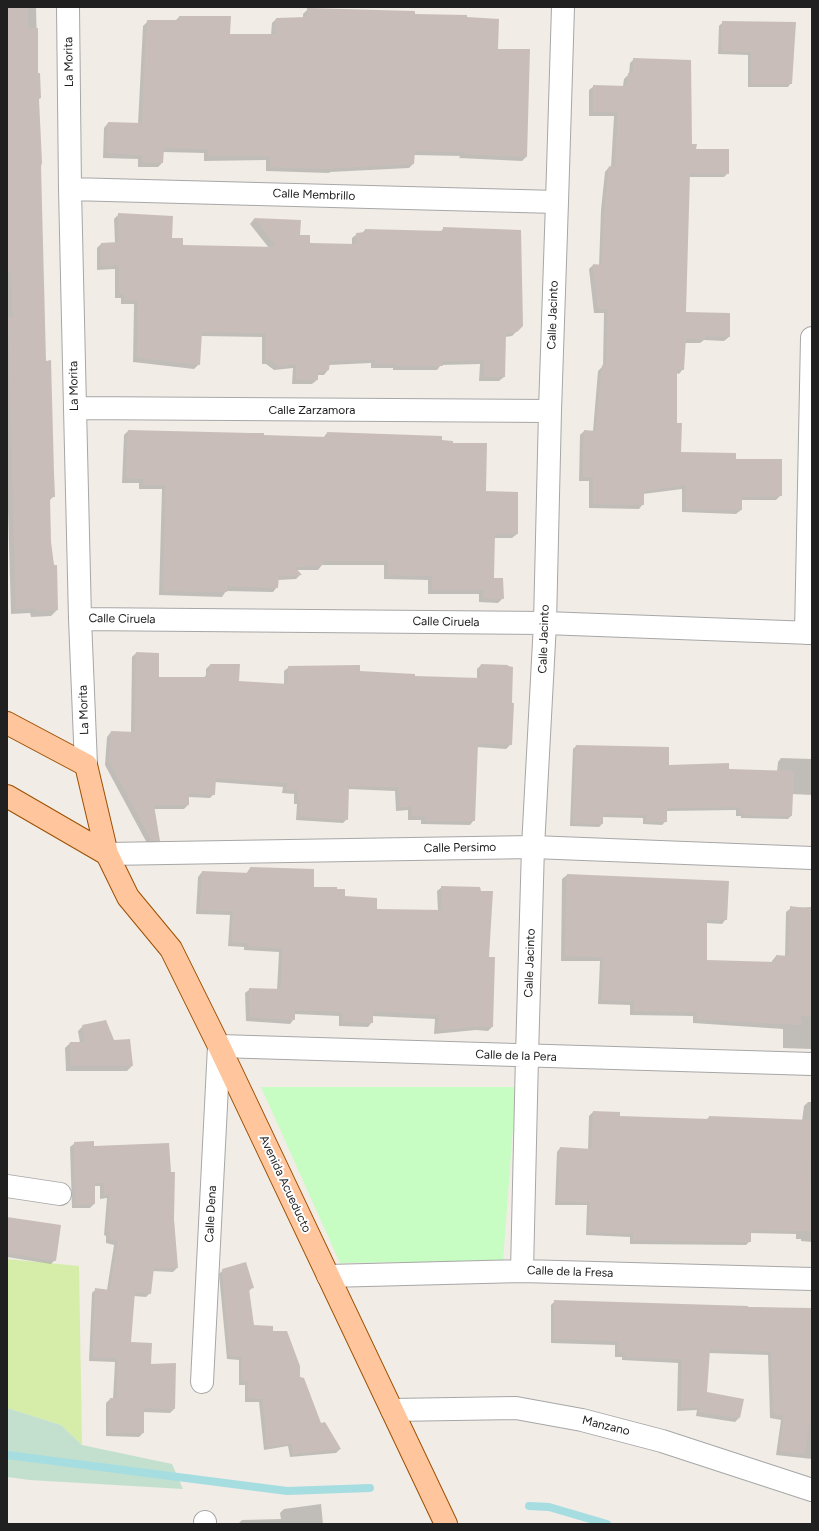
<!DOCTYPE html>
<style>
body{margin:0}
#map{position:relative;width:819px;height:1531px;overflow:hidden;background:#f1ece6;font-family:Figtree,sans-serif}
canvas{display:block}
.frame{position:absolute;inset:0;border:8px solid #202020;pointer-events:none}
</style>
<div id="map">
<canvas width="819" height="1531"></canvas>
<div class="frame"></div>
</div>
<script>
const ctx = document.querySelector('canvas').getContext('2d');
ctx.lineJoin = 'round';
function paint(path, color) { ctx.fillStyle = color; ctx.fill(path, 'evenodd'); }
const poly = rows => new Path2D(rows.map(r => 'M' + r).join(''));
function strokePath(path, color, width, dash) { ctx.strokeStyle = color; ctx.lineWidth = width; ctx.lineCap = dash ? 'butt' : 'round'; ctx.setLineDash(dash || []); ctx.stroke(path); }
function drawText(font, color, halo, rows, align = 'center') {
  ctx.font = font + ' Figtree,sans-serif'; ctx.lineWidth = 4; ctx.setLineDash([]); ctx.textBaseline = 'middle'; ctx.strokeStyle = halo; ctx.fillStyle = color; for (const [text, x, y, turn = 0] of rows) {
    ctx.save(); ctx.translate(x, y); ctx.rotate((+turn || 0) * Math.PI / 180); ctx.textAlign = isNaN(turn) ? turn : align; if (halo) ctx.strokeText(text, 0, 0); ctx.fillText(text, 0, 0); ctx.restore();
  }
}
paint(poly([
 [7,1259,79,1266,82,1445,61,1425,7,1408]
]), '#d6edaa');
paint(poly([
 [7,1408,61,1425,82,1445,172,1464,183,1489,30,1480,7,1477]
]), '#c3e0ce');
paint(poly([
 [261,1087,516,1087,503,1261,340,1263]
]), '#c7fcc2');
paint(poly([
 [7,7,36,7,45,362,54,496,49,501,50,542,53,566,56,566,57,610,51,616,31,617,30,613,11,614,7,477],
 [308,9,414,15,497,50,526,157,522,161,459,158,460,156,414,155,413,164,409,168,330,172,329,173,266,171,266,160,204,161,204,153,163,152,162,163,158,167,138,167,138,159,103,158,104,128,108,123,138,124,143,26,148,21,175,21,179,17,229,35,271,35,272,23,276,19,303,18,303,14],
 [723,22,791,83,788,87,748,87,748,55,718,54,719,26],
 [634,59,691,145,728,173,724,177,688,177,684,313,729,337,724,341,704,340,700,343,684,343,683,369,679,374,676,373,676,424,680,453,735,460,781,495,776,500,741,500,741,510,736,514,682,512,682,489,643,494,643,504,639,509,589,508,589,481,579,481,580,435,584,431,593,431,598,371,603,366,604,313,594,313,589,269,593,265,599,266,601,210,605,172,609,167,611,167,614,116,589,116,589,90,594,86,623,86,624,79,629,74,630,63],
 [119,214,171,239,182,246,269,248,250,224,254,219,300,221,299,236,309,244,352,245,352,238,357,234,362,233,365,230,440,232,444,228,522,326,512,336,505,337,504,377,499,381,479,381,480,364,441,365,437,370,393,370,393,368,371,368,371,363,329,365,328,370,324,375,317,375,317,380,312,384,292,384,293,368,274,370,266,364,262,364,262,337,201,336,199,364,194,369,133,362,134,304,121,304,121,298,115,298,115,269,97,270,97,248,101,244,115,243,114,219],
 [128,431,323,438,327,433,441,441,452,444,485,492,517,534,512,538,494,538,493,579,503,598,498,603,479,602,479,594,428,594,428,580,384,579,384,565,322,565,318,570,297,570,300,575,296,579,278,580,277,587,273,592,226,591,222,597,159,595,162,489,139,489,139,483,122,483,124,435],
 [136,653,158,678,204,678,206,675,206,669,210,665,238,682,284,685,284,671,289,667,414,677,477,679,477,669,481,665,511,744,506,749,477,747,474,820,470,825,421,824,421,820,408,820,408,810,396,811,395,791,348,789,347,819,343,823,296,820,297,804,294,804,294,794,282,793,283,787,214,782,214,794,210,798,188,797,188,805,184,809,154,809,158,840,154,844,148,845,105,765,107,737,111,732,131,733,132,657],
 [576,746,667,766,728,770,777,772,778,762,781,758,812,759,812,795,792,794,791,816,788,819,741,818,741,816,736,816,736,810,666,811,666,821,662,825,643,824,643,818,602,817,602,824,599,827,570,826,573,749],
 [250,868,344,897,376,910,438,911,437,891,442,887,488,958,494,958,492,1027,488,1031,476,1030,434,1034,435,1019,372,1016,372,1022,368,1027,339,1026,339,1016,294,1014,294,1019,290,1024,246,1021,245,993,250,989,277,990,279,952,244,950,244,947,228,946,230,915,196,914,198,877,202,872,246,874],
 [567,875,726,919,722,924,706,923,706,961,772,963,772,961,776,956,785,957,786,912,791,908,812,907,812,1049,783,1048,783,1029,693,1023,693,1016,630,1015,630,1005,598,1004,600,961,561,961,562,879],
 [83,1026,113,1041,129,1040,132,1066,127,1071,66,1071,65,1048,70,1043,80,1043,78,1031],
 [808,1102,812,1102,812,1242,801,1241,801,1239,796,1239,796,1234,750,1233,750,1241,746,1245,630,1244,630,1237,586,1235,587,1205,555,1205,557,1152,560,1148,588,1150,589,1116,593,1112,619,1113,619,1117,706,1120,709,1117,802,1121,804,1106],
 [75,1143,93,1147,173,1219,177,1268,173,1272,152,1271,150,1293,146,1297,133,1296,130,1343,150,1365,174,1409,170,1413,143,1412,143,1433,139,1437,106,1436,106,1403,110,1399,113,1399,115,1362,89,1361,92,1293,96,1289,107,1290,114,1245,106,1243,106,1236,104,1235,107,1198,100,1199,100,1186,94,1186,94,1204,90,1208,72,1208,70,1147],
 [7,1218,55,1260,51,1264,7,1257],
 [223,1270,253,1287,249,1291,253,1326,272,1332,299,1378,320,1424,325,1423,340,1449,336,1453,290,1457,288,1446,264,1450,259,1402,245,1402,245,1385,239,1385,239,1360,227,1359,219,1274],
 [555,1301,812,1309,812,1459,776,1455,781,1420,770,1418,768,1355,709,1353,706,1392,739,1418,735,1422,696,1416,697,1410,677,1411,678,1363,622,1360,622,1357,615,1357,615,1345,551,1343,551,1305],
 [321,1504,323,1524,238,1524,242,1520,281,1519,280,1513,284,1509]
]), '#0003');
strokePath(poly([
 [7,1455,287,1491,370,1488],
 [529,1506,549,1507,607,1524]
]), '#a5dde1', 8);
paint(poly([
 [7,7,28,7,28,28,38,28,38,73,40,73,41,98,39,99,42,163,41,166,46,361,51,360,54,473,55,497,50,497,51,542,54,565,57,565,58,610,36,611,36,608,16,609,9,345,8,317,13,317,11,271,7,271],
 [307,8,415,11,415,14,467,15,467,17,499,19,498,49,530,49,527,157,464,154,464,152,415,151,414,164,334,168,334,169,270,167,270,156,208,156,208,149,164,148,163,163,142,162,142,155,107,153,108,122,142,123,147,20,179,20,179,16,231,16,230,34,275,34,276,18,307,17],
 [722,21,796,22,792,84,751,84,751,52,722,51],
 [633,58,691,60,692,144,697,144,696,149,729,149,729,174,690,173,686,312,730,313,730,337,705,336,705,340,686,338,684,370,677,369,677,423,682,423,681,452,736,453,736,459,782,459,782,496,742,497,742,510,686,509,686,485,644,491,644,505,593,504,593,477,583,477,584,430,596,431,602,365,606,366,608,309,598,309,593,264,602,265,605,205,609,166,615,167,618,112,593,112,593,85,627,86,628,73,633,73],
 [118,213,173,216,172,238,183,238,183,245,277,247,254,218,301,220,300,235,310,235,310,243,357,244,356,233,365,232,365,229,443,231,443,227,521,230,523,326,517,332,506,333,505,377,484,377,484,360,442,361,443,366,397,366,397,364,375,364,375,359,330,361,329,370,318,372,318,380,296,379,297,364,279,366,271,359,266,360,266,333,202,332,200,365,137,357,138,300,125,300,125,294,119,294,119,265,101,266,101,243,119,242],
 [128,430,251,433,264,433,264,435,327,437,327,432,442,436,442,440,453,441,453,443,487,443,486,491,518,492,518,534,495,534,494,578,503,578,504,599,483,598,483,590,432,590,432,576,388,575,388,561,324,561,324,565,295,567,302,575,279,576,278,588,227,586,227,592,163,591,166,485,143,485,143,479,126,478],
 [136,652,159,653,159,677,207,677,207,673,210,673,210,664,240,664,239,681,288,684,288,666,360,665,360,671,415,674,415,676,480,678,481,664,508,665,508,666,513,667,512,703,514,703,512,745,478,743,475,821,425,821,425,816,412,816,412,806,400,807,399,787,349,786,348,820,300,816,300,800,298,800,298,790,286,790,287,783,216,778,215,795,189,793,189,805,154,805,160,841,152,841,109,761,111,731,135,732],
 [576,745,669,747,669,765,729,763,729,769,794,771,792,816,744,815,744,813,740,813,740,807,667,808,667,822,646,821,646,815,603,814,603,824,573,823],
 [250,867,314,869,314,887,337,887,337,889,345,889,345,896,377,898,377,909,442,910,441,886,480,887,481,891,493,891,489,957,495,957,493,1027,481,1026,438,1030,439,1015,373,1011,373,1023,343,1022,343,1012,295,1010,295,1020,250,1017,249,988,281,989,283,948,248,946,248,943,232,942,233,911,200,910,202,871,250,873],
 [567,874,729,881,727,920,707,919,707,960,776,962,776,955,789,956,790,906,812,909,812,1016,800,1016,802,1025,697,1019,697,1012,634,1011,634,1001,602,1000,604,957,565,956],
 [106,1020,114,1040,130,1039,133,1066,71,1066,70,1042,85,1042,82,1025],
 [593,1111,620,1112,620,1116,709,1119,709,1116,812,1120,810,1183,812,1183,812,1231,751,1230,751,1242,633,1240,633,1234,589,1232,590,1202,558,1201,560,1147,592,1149],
 [94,1141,94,1146,169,1143,171,1172,175,1172,174,1219,178,1268,154,1268,151,1294,135,1292,131,1342,152,1343,151,1364,176,1363,175,1409,144,1408,144,1433,109,1433,110,1398,117,1398,118,1358,93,1357,95,1288,110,1290,118,1241,110,1239,110,1232,108,1232,110,1194,104,1195,104,1183,95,1183,95,1204,76,1205,74,1142],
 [7,1217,61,1225,56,1261,7,1253],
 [246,1262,254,1288,249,1289,254,1325,273,1326,273,1331,287,1331,300,1366,300,1377,304,1378,321,1423,325,1422,341,1449,293,1454,292,1443,267,1447,263,1399,248,1398,248,1381,242,1382,242,1356,230,1356,222,1269],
 [554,1300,748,1306,748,1307,812,1308,812,1422,809,1422,805,1454,780,1451,784,1416,774,1414,771,1351,710,1349,707,1392,744,1399,740,1418,699,1412,700,1407,681,1408,682,1359,626,1357,626,1353,619,1353,619,1341,555,1339]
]), '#c9bdb9');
const minor = poly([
 [68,7,70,189,75,408,80,619,86,765],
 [70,189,557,202],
 [75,408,550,411],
 [80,619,545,623,812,633],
 [806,633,812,338],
 [107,854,533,847,812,858],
 [7,1186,60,1194],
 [522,1271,527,1056,533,847,545,623,550,411,557,202,563,7],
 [328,1276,522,1271,812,1279],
 [202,1382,219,1046,812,1064],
 [392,1410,516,1408,582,1420,662,1441,812,1490],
 [205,1522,205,1524]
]);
const major = poly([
 [7,723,86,765,107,854,128,897,171,949,219,1046,446,1524],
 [7,796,107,854]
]);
strokePath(minor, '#a7a7a7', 24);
strokePath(major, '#9d5000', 24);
strokePath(minor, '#fff', 22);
strokePath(major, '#ffc69e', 22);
drawText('12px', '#202020', '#fff', [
 ["La Morita",69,62,-91],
 ["Calle Membrillo",314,195,2],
 ["Calle Jacinto",553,315,-88],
 ["La Morita",74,386,-91],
 ["Calle Zarzamora",312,410],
 ["Calle Ciruela",122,619,1],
 ["Calle Ciruela",446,622,1],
 ["Calle Jacinto",544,639,-88],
 ["La Morita",84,710,-92],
 ["Calle Persimo",460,848,-1],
 ["Calle Jacinto",530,963,-88],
 ["Calle de la Pera",516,1056,2],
 ["Avenida Acueducto",285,1184,65],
 ["Calle Dena",211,1214,-87],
 ["Calle de la Fresa",570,1272,2],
 ["Manzano",606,1426,14]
]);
</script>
